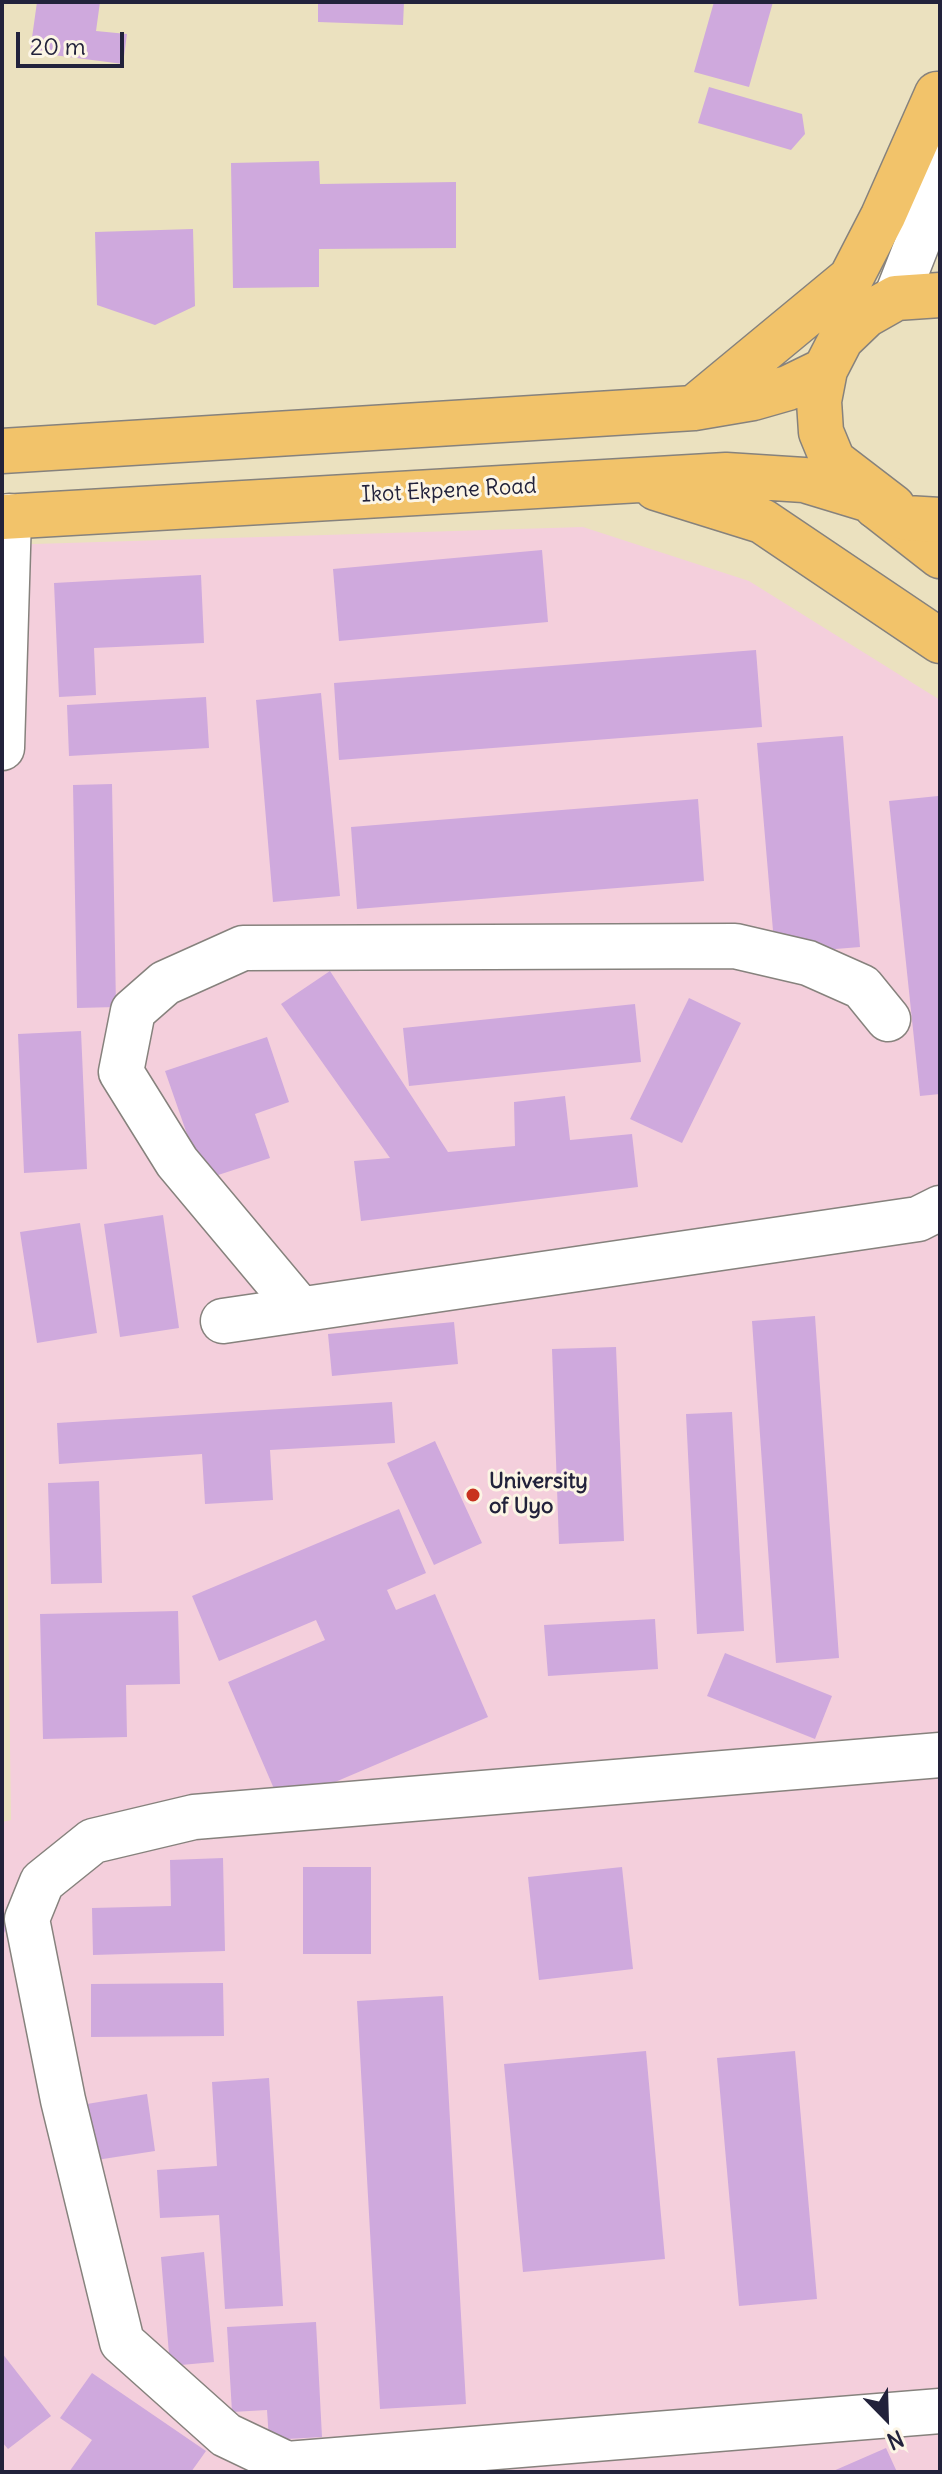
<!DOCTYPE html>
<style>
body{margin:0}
#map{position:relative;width:942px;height:2474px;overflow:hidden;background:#ebe1bf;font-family:Delius,sans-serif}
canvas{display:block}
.frame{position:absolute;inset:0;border:4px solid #22223b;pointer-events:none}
.north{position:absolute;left:846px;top:2378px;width:80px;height:80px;-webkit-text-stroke:6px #fcf5e5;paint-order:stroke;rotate:157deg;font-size:22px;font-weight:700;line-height:32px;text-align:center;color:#22223b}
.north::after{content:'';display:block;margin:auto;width:28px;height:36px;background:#22223b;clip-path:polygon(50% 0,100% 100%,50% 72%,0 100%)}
.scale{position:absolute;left:16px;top:32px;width:108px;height:36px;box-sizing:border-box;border:4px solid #22223b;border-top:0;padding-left:10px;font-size:24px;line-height:28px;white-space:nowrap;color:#22223b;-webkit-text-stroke:6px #fcf5e5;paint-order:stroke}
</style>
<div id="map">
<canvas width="942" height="2474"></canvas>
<div class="frame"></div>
<div class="north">N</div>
<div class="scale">20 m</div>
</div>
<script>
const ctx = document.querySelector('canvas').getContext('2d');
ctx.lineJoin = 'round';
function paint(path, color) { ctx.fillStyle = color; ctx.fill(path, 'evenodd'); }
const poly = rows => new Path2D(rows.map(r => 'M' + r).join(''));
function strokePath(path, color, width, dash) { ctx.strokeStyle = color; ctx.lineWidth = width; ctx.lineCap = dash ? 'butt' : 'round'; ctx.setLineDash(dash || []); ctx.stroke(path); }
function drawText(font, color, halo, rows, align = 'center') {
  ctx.font = font + ' Delius,sans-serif'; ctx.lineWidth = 6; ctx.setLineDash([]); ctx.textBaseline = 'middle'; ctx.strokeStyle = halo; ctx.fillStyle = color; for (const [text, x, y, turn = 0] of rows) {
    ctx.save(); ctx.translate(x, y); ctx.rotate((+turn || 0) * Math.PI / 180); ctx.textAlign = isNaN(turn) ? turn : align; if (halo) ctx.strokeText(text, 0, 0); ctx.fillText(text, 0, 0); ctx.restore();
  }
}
paint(poly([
 [583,527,749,581,940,700,940,2472,2,2472,2,1822,11,1820,2,1169,2,545]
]), '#f4cfdc');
paint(poly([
 [37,2,100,2,96,31,127,34,123,64,30,52],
 [318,2,404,2,403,25,318,22],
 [714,2,773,2,749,87,694,72],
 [709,87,802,114,805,134,791,150,698,123],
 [319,161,320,184,456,182,456,248,319,249,319,287,233,288,231,163],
 [193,229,195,306,155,325,97,305,95,232],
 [542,550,548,622,339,641,333,569],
 [201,575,204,643,94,648,96,695,59,697,54,583],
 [756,650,762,727,339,760,334,683],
 [321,693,340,896,273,902,256,700],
 [206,697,209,748,69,756,67,705],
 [843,736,860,947,775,954,757,743],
 [112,784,116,1007,77,1008,73,785],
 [938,796,940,1094,920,1096,889,801],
 [698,799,704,881,357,909,351,827],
 [330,971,448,1152,515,1146,514,1102,565,1096,570,1140,632,1134,638,1187,361,1221,354,1161,390,1158,281,1004],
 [689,998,741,1023,682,1143,630,1119],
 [635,1004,641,1062,409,1086,403,1028],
 [81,1031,87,1169,24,1173,18,1034],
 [267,1037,289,1102,255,1114,270,1158,203,1180,165,1071],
 [163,1215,179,1328,120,1337,104,1224],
 [80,1223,97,1333,37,1343,20,1232],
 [815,1316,839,1658,776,1663,752,1321],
 [454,1322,458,1364,332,1376,328,1334],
 [616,1347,624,1541,559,1544,552,1349],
 [392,1402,395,1443,270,1450,273,1500,205,1504,202,1454,59,1464,57,1423],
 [732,1412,744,1631,697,1634,686,1414],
 [435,1441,482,1543,434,1565,387,1463],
 [99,1481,102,1583,51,1584,48,1483],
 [399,1509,426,1573,387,1590,396,1610,435,1594,488,1717,281,1805,228,1682,325,1640,316,1620,219,1661,192,1596],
 [178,1611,180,1684,126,1685,127,1737,43,1739,40,1614],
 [655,1619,658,1669,548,1676,544,1625],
 [725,1653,832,1696,815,1739,707,1696],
 [223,1858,225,1951,93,1955,92,1908,171,1906,170,1860],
 [303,1867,371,1867,371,1954,303,1954],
 [622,1867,633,1969,539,1980,528,1877],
 [2,1912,11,1916,2,1938],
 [223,1983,224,2036,91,2037,91,1984],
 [443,1996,466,2404,380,2409,357,2001],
 [646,2051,665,2259,523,2272,504,2064],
 [795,2051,817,2299,739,2306,717,2058],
 [269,2078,283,2306,225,2309,219,2215,160,2218,157,2170,217,2166,212,2082],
 [147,2094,155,2151,90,2161,81,2105],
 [204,2252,214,2362,170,2366,161,2257],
 [316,2322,322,2437,269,2440,267,2410,232,2412,227,2327],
 [2,2353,51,2416,8,2449,2,2442],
 [92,2373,206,2451,191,2472,69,2472,92,2440,60,2418],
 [886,2448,897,2472,831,2472]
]), '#cfa9dd');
const minor = poly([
 [896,298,921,234,934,117],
 [2,748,9,516],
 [300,1309,177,1162,121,1072,133,1011,165,983,243,948,735,946,808,963,862,987,888,1019],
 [223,1321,918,1219,940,1208],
 [940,1755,194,1817,93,1841,42,1882,27,1919,63,2100,122,2342,226,2435,287,2464,940,2411]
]);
const major = poly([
 [876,506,940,556]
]);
const highway = poly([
 [940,295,896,298,866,315,841,339,825,370,819,401,821,432,833,461,893,507,876,506,906,518,940,520],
 [695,407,851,278,883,216,937,94],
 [2,451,694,408,753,398,788,388,825,370],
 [656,488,762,521,940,641],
 [2,517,726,475,804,480,893,507]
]);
strokePath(minor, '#86827d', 47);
strokePath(major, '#86827d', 47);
strokePath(highway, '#86827d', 47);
strokePath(minor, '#fff', 44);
strokePath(major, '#f2c36a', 44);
strokePath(highway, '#f2c36a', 44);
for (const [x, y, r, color] of [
 [473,1495,8,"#c8321e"]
]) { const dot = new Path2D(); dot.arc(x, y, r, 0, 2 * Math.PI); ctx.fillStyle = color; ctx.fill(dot); strokePath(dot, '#fcf5e5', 3); }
drawText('22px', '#22223b', '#fcf5e5', [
 ["Ikot Ekpene Road",449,491,-3]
]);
drawText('bold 22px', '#22223b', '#fcf5e5', [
 ["University",489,1482],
 ["of Uyo",489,1507]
], 'left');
</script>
